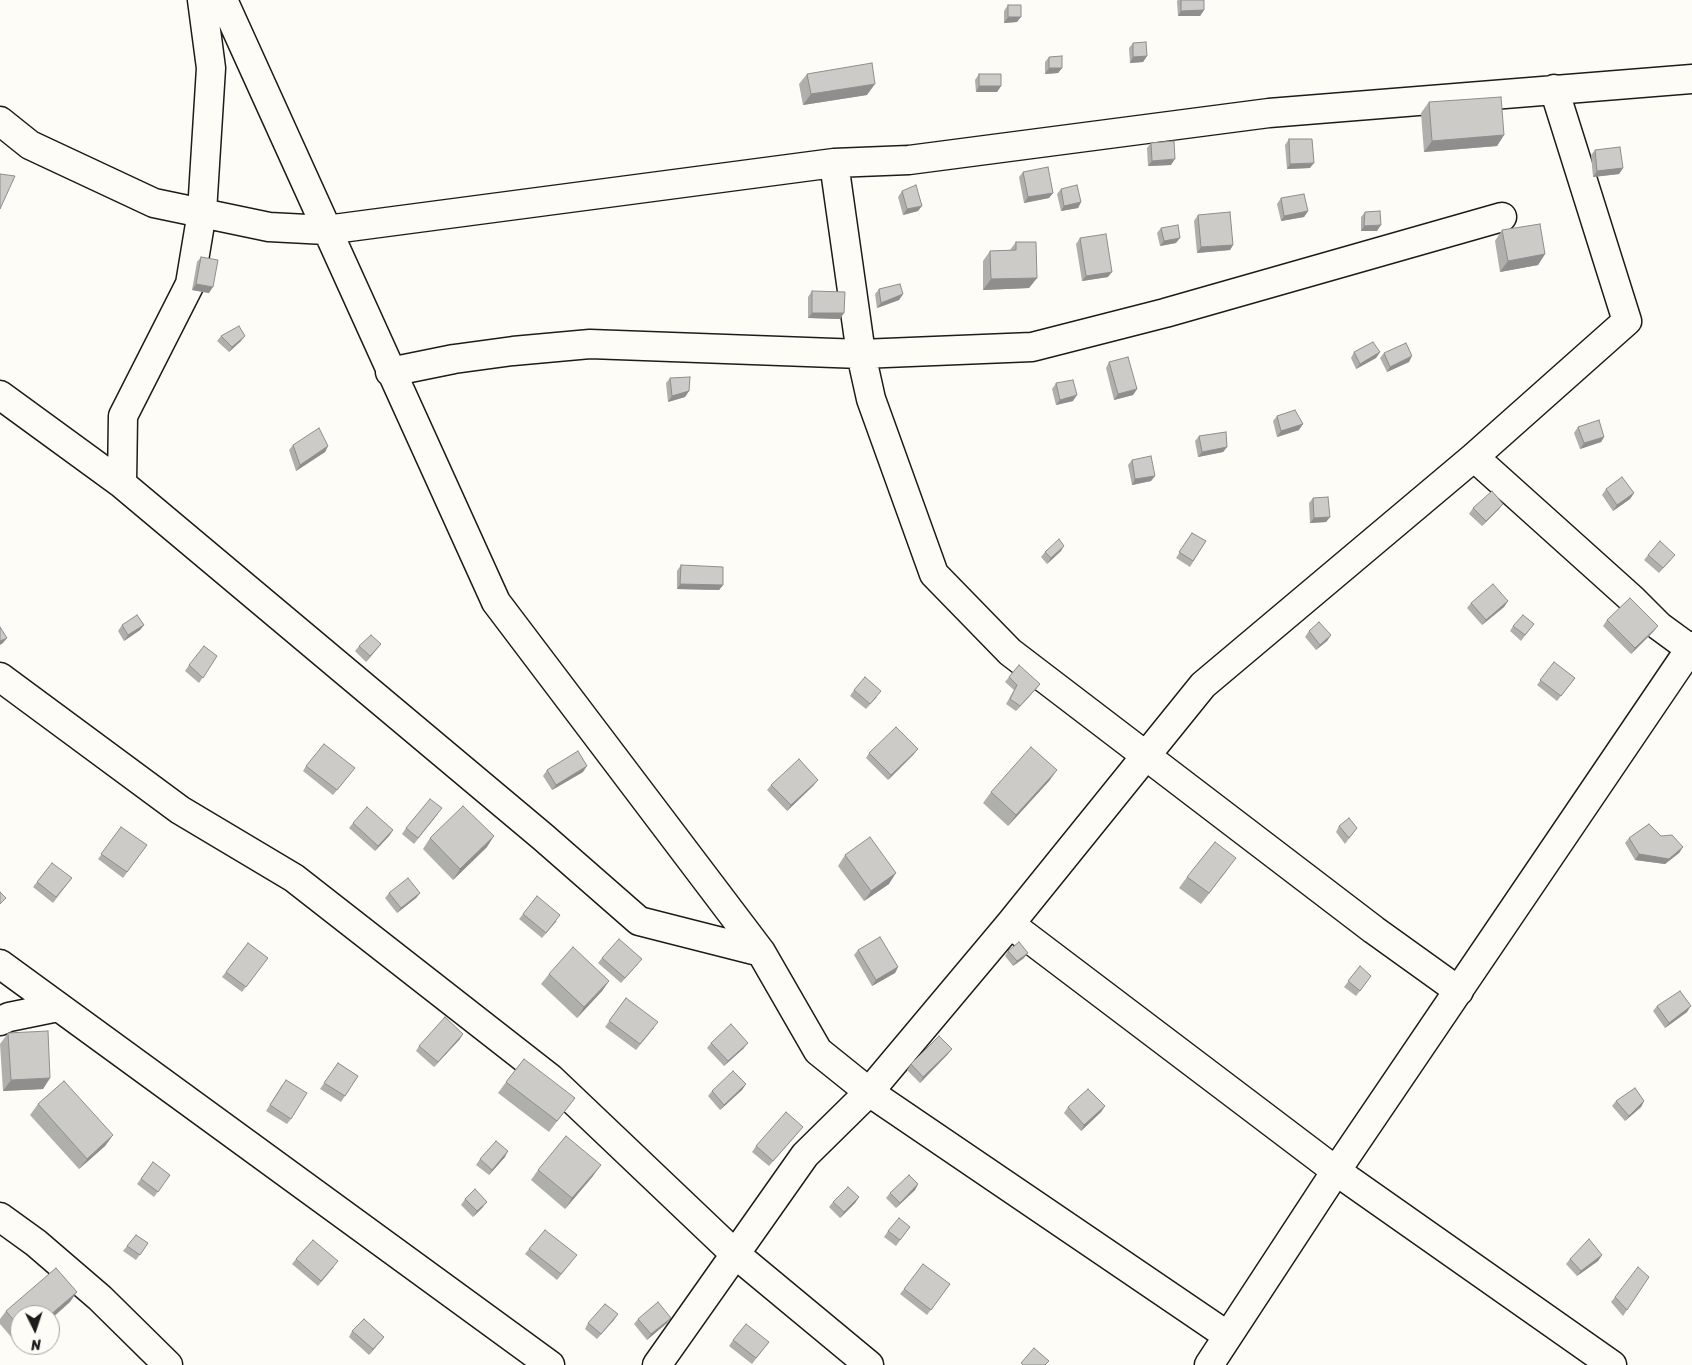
<!DOCTYPE html>
<style>
body{margin:0}
#map{position:relative;width:1692px;height:1365px;overflow:hidden;background:#fdfcf7;font-family:Sriracha,sans-serif}
canvas{display:block}
.north{position:absolute;left:10px;top:1305px;width:50px;height:50px;box-sizing:border-box;background:#fdfcf7;border:1px solid #a3a29f;border-radius:50%;rotate:176deg;font-size:14px;font-weight:700;line-height:20px;text-align:center;color:#1c1c1c}
.north::after{content:'';display:block;margin:auto;width:18px;height:22px;background:#1c1c1c;clip-path:polygon(50% 0,100% 100%,50% 72%,0 100%)}
</style>
<div id="map">
<canvas width="1692" height="1365"></canvas>
<div class="north">N</div>
</div>
<script>
const ctx = document.querySelector('canvas').getContext('2d');
ctx.lineJoin = 'round';
const poly = rows => new Path2D(rows.map(r => 'M' + r).join(''));
function strokePath(path, color, width, dash) { ctx.strokeStyle = color; ctx.lineWidth = width; ctx.lineCap = dash ? 'butt' : 'round'; ctx.setLineDash(dash || []); ctx.stroke(path); }
function paint(path, color) { ctx.fillStyle = color; ctx.fill(path, 'evenodd'); }
const minor = poly([
 [223,0,496,602,761,952,818,1051,869,1092,1228,1336],
 [0,121,30,145,154,203,269,227,326,230,834,163,909,160,1269,113,1692,79],
 [834,163,861,354,871,399,934,574,1010,652,1374,930,1459,991],
 [390,372,454,359,513,351,590,344,861,354,1032,347,1165,313,1502,217],
 [0,395,122,484,543,837,639,921,761,952],
 [1474,457,1632,599,1659,626,1689,648],
 [122,484,123,416,190,284,202,212,211,68,202,0],
 [0,677,180,810,294,878,550,1078,734,1253,869,1365],
 [1010,924,1336,1171,1612,1365],
 [0,964,550,1365],
 [0,1021,9,1017,58,1007],
 [0,1217,36,1243,100,1298,168,1365],
 [657,1365,805,1155,869,1092,1010,924,1203,685,1474,457,1627,321,1554,89],
 [1209,1365,1336,1171,1692,646]
]);
strokePath(minor, '#1c1c1c', 31);
strokePath(minor, '#fdfcf7', 28);
paint(poly([
 [1178,0,1204,0,1204,10,1200,16,1178,16,1177,1],
 [1008,5,1017,22,1004,23,1004,11],
 [1133,43,1147,56,1143,62,1130,63,1129,48],
 [1049,57,1062,68,1058,73,1045,74,1045,62],
 [807,74,867,95,803,105,799,84],
 [979,74,1001,86,997,92,976,92,975,80],
 [1429,102,1504,135,1497,146,1424,152,1421,113],
 [1289,139,1310,168,1287,169,1285,145],
 [1151,143,1171,165,1148,166,1147,148],
 [1595,150,1623,168,1619,174,1593,177,1591,155],
 [1023,172,1053,193,1049,198,1024,203,1019,177],
 [1061,189,1081,202,1078,208,1061,211,1057,194],
 [902,191,918,211,903,215,898,197],
 [1281,198,1308,211,1304,217,1281,221,1277,204],
 [1365,212,1377,231,1361,231,1361,217],
 [1198,215,1233,245,1230,250,1197,253,1194,221],
 [1161,228,1176,243,1160,246,1157,233],
 [1502,230,1545,254,1538,265,1500,272,1495,241],
 [1080,238,1108,277,1082,281,1076,244],
 [1016,242,1037,278,1029,288,983,290,983,261,990,251,1010,250],
 [201,257,209,293,192,290,197,262],
 [879,289,903,294,899,300,877,308,875,294],
 [812,291,840,319,808,318,808,297],
 [221,336,241,341,229,352,217,341],
 [1354,352,1380,352,1376,358,1356,369,1351,358],
 [1384,353,1409,362,1387,372,1380,358],
 [1109,362,1137,389,1133,395,1114,400,1106,368],
 [670,378,689,391,685,397,668,402,666,383],
 [1056,383,1073,401,1056,405,1052,389],
 [1277,416,1299,430,1277,437,1273,421],
 [1578,427,1604,437,1601,442,1580,449,1574,433],
 [1199,436,1227,447,1223,452,1198,457,1195,441],
 [293,445,328,446,325,452,296,471,289,450],
 [1132,460,1155,476,1151,481,1132,485,1128,465],
 [1606,489,1634,493,1630,499,1613,511,1602,495],
 [1313,498,1330,517,1326,522,1310,523,1309,503],
 [1473,508,1499,509,1482,526,1469,514],
 [1192,533,1206,541,1190,567,1176,558],
 [1061,551,1047,564,1041,557,1045,552],
 [1648,555,1671,560,1659,573,1644,560],
 [681,565,723,585,719,590,677,589,677,571],
 [1508,601,1504,607,1482,625,1467,608,1471,603],
 [1607,620,1654,631,1631,654,1603,626],
 [122,625,144,625,140,630,124,641,118,631],
 [1513,626,1530,629,1521,641,1510,631],
 [1309,631,1331,635,1327,641,1316,650,1305,637],
 [381,644,366,662,355,651,359,646],
 [217,656,199,683,185,671,189,665],
 [1554,662,1575,678,1557,701,1537,685],
 [1009,677,1040,684,1036,689,1016,711,1006,704,1014,690,1005,682],
 [854,690,877,697,866,709,850,696],
 [869,753,914,754,888,780,866,758],
 [306,766,351,773,333,795,303,771],
 [547,770,583,772,552,790,543,776],
 [1050,780,1008,826,983,803,991,792],
 [771,785,814,785,787,811,767,790],
 [438,814,414,844,402,834,406,828],
 [353,823,393,830,389,836,375,851,349,828],
 [1339,826,1357,828,1345,844,1336,832],
 [121,827,147,845,123,878,98,859],
 [1661,836,1683,847,1679,853,1665,864,1635,860,1625,843,1629,838],
 [430,838,487,847,453,880,423,849],
 [845,855,889,884,864,901,838,866],
 [1228,869,1201,904,1179,888,1187,877],
 [72,878,53,903,33,887,37,882],
 [389,893,420,893,416,898,397,913,385,898],
 [523,914,557,921,542,938,519,919],
 [248,943,268,958,242,992,222,977],
 [858,950,898,967,895,973,872,986,854,955],
 [1008,951,1024,958,1013,966,1005,956],
 [602,958,638,964,621,983,598,963],
 [1360,966,1367,982,1356,996,1344,987],
 [549,974,609,981,602,991,577,1018,541,984],
 [626,998,654,1028,636,1050,605,1027],
 [1657,1006,1687,1012,1665,1028,1653,1011],
 [8,1033,50,1078,43,1089,3,1091,0,1044],
 [460,1039,434,1067,416,1051,419,1046],
 [711,1043,744,1048,724,1066,707,1048],
 [952,1049,948,1054,920,1083,907,1070,911,1064],
 [338,1063,358,1076,341,1102,320,1089],
 [506,1082,575,1098,549,1132,498,1093],
 [746,1084,742,1090,720,1110,708,1096,712,1091],
 [282,1085,291,1119,287,1124,266,1111],
 [1616,1101,1644,1101,1641,1107,1625,1121,1612,1106],
 [38,1104,113,1135,105,1146,79,1169,30,1115],
 [1105,1106,1101,1112,1081,1131,1064,1113,1068,1107],
 [799,1132,769,1166,752,1152,756,1146],
 [505,1157,489,1175,476,1165,480,1159],
 [153,1162,170,1175,154,1197,137,1184],
 [538,1170,593,1176,565,1209,531,1180],
 [918,1184,915,1190,896,1208,886,1198,890,1193],
 [859,1197,855,1203,840,1218,829,1207,833,1202],
 [465,1199,483,1207,473,1217,461,1205],
 [910,1227,896,1246,884,1237,888,1231],
 [136,1235,148,1243,136,1260,123,1251],
 [529,1249,573,1260,557,1280,525,1254],
 [1602,1255,1598,1261,1577,1276,1566,1264,1570,1259],
 [296,1259,334,1267,318,1286,292,1264],
 [1649,1277,1623,1316,1611,1302,1615,1297],
 [950,1284,927,1315,900,1294,904,1289],
 [70,1302,20,1315,20,1345,21,1345,19,1346,0,1324,0,1319,6,1311],
 [618,1314,597,1339,585,1329,588,1323],
 [638,1319,667,1323,647,1340,634,1324],
 [352,1331,384,1337,369,1355,349,1337],
 [733,1340,769,1342,752,1364,729,1346]
]), '#afafac');
paint(poly([
 [1204,10,1200,16,1178,16,1181,11],
 [1008,17,1021,17,1017,22,1004,23],
 [1147,56,1143,62,1130,63,1133,57],
 [1049,68,1062,68,1058,73,1045,74],
 [875,84,867,95,803,105,811,94],
 [979,86,1001,86,997,92,976,92],
 [1504,135,1497,146,1424,152,1432,141],
 [1175,159,1171,165,1148,166,1152,161],
 [1314,163,1310,168,1287,169,1290,164],
 [1623,168,1619,174,1593,177,1597,171],
 [1053,193,1049,198,1024,203,1028,197],
 [1081,202,1078,208,1061,211,1064,206],
 [922,206,918,211,903,215,907,209],
 [1308,211,1304,217,1281,221,1284,216],
 [1381,225,1377,231,1361,231,1364,226],
 [1180,238,1176,243,1160,246,1164,241],
 [1233,245,1230,250,1197,253,1201,247],
 [1545,254,1538,265,1500,272,1508,261],
 [1112,272,1108,277,1082,281,1086,276],
 [1037,278,1029,288,983,290,991,279],
 [196,284,213,287,209,293,192,290],
 [903,294,899,300,877,308,881,303],
 [812,313,844,313,840,319,808,318],
 [245,336,241,341,229,352,232,347],
 [1380,352,1376,358,1356,369,1360,364],
 [1412,356,1409,362,1387,372,1390,367],
 [1137,389,1133,395,1114,400,1118,394],
 [689,391,685,397,668,402,672,396],
 [1077,395,1073,401,1056,405,1060,400],
 [1303,424,1299,430,1277,437,1281,431],
 [1604,437,1601,442,1580,449,1584,443],
 [328,446,325,452,296,471,300,465],
 [1227,447,1223,452,1198,457,1202,452],
 [1155,476,1151,481,1132,485,1135,479],
 [1634,493,1630,499,1613,511,1617,505],
 [1503,504,1499,509,1482,526,1486,521],
 [1330,517,1326,522,1310,523,1314,518],
 [1064,546,1061,551,1047,564,1051,558],
 [680,584,723,585,719,590,677,589],
 [1508,601,1504,607,1482,625,1486,620],
 [144,625,140,630,124,641,128,635],
 [1658,626,1654,631,1631,654,1635,648],
 [1331,635,1327,641,1316,650,1320,645],
 [7,638,3,643,0,645,0,641],
 [381,644,377,649,366,662,370,656],
 [1040,684,1036,689,1016,711,1020,706],
 [918,749,914,754,888,780,891,775],
 [587,766,583,772,552,790,556,785],
 [1057,770,1050,780,1008,826,1016,815],
 [818,780,814,785,787,811,791,805],
 [393,830,389,836,375,851,378,846],
 [494,836,487,847,453,880,460,869],
 [1683,847,1679,853,1665,864,1635,860,1639,854],
 [896,873,889,884,864,901,871,891],
 [420,893,416,898,397,913,401,908],
 [1028,953,1024,958,1013,966,1017,961],
 [898,967,895,973,872,986,876,980],
 [609,981,602,991,577,1018,584,1007],
 [1691,1006,1687,1012,1665,1028,1669,1023],
 [463,1034,460,1039,434,1067,438,1062],
 [748,1043,744,1048,724,1066,728,1061],
 [952,1049,948,1054,920,1083,923,1077],
 [50,1078,43,1089,3,1091,11,1080],
 [746,1084,742,1090,720,1110,724,1105],
 [1644,1101,1641,1107,1625,1121,1629,1116],
 [1105,1106,1101,1112,1081,1131,1084,1125],
 [113,1135,105,1146,79,1169,87,1159],
 [508,1151,505,1157,489,1175,492,1170],
 [601,1165,593,1176,565,1209,572,1198],
 [918,1184,915,1190,896,1208,900,1203],
 [859,1197,855,1203,840,1218,844,1212],
 [487,1202,483,1207,473,1217,477,1211],
 [1602,1255,1598,1261,1577,1276,1581,1271],
 [77,1292,70,1302,50,1320,50,1315],
 [618,1314,614,1320,597,1339,601,1334],
 [671,1318,667,1323,647,1340,651,1334],
 [384,1337,380,1342,369,1355,373,1349]
]), '#8f8e8c');
const building = poly([
 [1181,0,1204,0,1204,10,1181,11,1181,0],
 [1008,5,1021,5,1021,17,1008,17,1008,5],
 [1146,42,1147,56,1133,57,1133,43,1146,42],
 [1062,56,1062,68,1049,68,1049,57,1062,56],
 [872,63,875,84,811,94,807,74,872,63],
 [979,74,1001,74,1001,86,979,86,979,74],
 [1501,97,1504,135,1432,141,1429,102,1501,97],
 [1289,139,1312,139,1314,163,1290,164,1289,139],
 [1174,141,1175,159,1152,161,1151,143,1174,141],
 [1620,147,1623,168,1597,171,1595,150,1620,147],
 [1048,167,1053,193,1028,197,1023,172,1048,167],
 [0,174,15,176,0,209,0,174],
 [916,185,922,206,907,209,902,191,916,185],
 [1077,185,1081,202,1064,206,1061,189,1077,185],
 [1304,194,1308,211,1284,216,1281,198,1304,194],
 [1380,211,1381,225,1364,226,1365,212,1380,211],
 [1230,212,1233,245,1201,247,1198,215,1230,212],
 [1540,224,1545,254,1508,261,1502,230,1540,224],
 [1178,225,1180,238,1164,241,1161,228,1178,225],
 [1106,234,1112,272,1086,276,1080,238,1106,234],
 [1016,242,1036,242,1037,278,991,279,990,251,1016,250,1016,242],
 [201,257,218,260,213,287,196,284,201,257],
 [900,284,903,294,881,303,879,289,900,284],
 [812,291,845,292,844,313,812,313,812,291],
 [239,326,245,336,232,347,221,336,239,326],
 [1373,342,1380,352,1360,364,1354,352,1373,342],
 [1406,343,1412,356,1390,367,1384,353,1406,343],
 [1128,357,1137,389,1118,394,1109,362,1128,357],
 [690,377,689,391,672,396,670,378,690,377],
 [1073,380,1077,395,1060,400,1056,383,1073,380],
 [1295,410,1303,424,1281,431,1277,416,1295,410],
 [1599,420,1604,437,1584,443,1578,427,1599,420],
 [319,428,328,446,300,465,293,445,319,428],
 [1226,432,1227,447,1202,452,1199,436,1226,432],
 [1151,456,1155,476,1135,479,1132,460,1151,456],
 [1622,477,1634,493,1617,505,1606,489,1622,477],
 [1492,491,1503,504,1486,521,1473,508,1492,491],
 [1328,497,1330,517,1314,518,1313,498,1328,497],
 [1192,533,1206,541,1193,561,1179,552,1192,533],
 [1059,539,1064,546,1051,558,1045,552,1059,539],
 [1660,541,1675,555,1663,568,1648,555,1660,541],
 [681,565,723,567,723,585,680,584,681,565],
 [1493,584,1508,601,1486,620,1471,603,1493,584],
 [1630,598,1658,626,1635,648,1607,620,1630,598],
 [137,615,144,625,128,635,122,625,137,615],
 [1523,615,1534,624,1525,635,1513,626,1523,615],
 [1319,622,1331,635,1320,645,1309,631,1319,622],
 [0,627,7,638,0,641,0,627],
 [371,635,381,644,370,656,359,646,371,635],
 [204,646,217,656,203,678,189,665,204,646],
 [1554,662,1575,678,1561,696,1540,680,1554,662],
 [1019,665,1040,684,1020,706,1010,699,1017,685,1009,677,1019,665],
 [865,677,881,691,870,704,854,690,865,677],
 [896,727,918,749,891,775,869,753,896,727],
 [324,744,355,768,337,790,306,766,324,744],
 [1031,747,1057,770,1016,815,991,792,1031,747],
 [578,751,587,766,556,785,547,770,578,751],
 [799,759,818,780,791,805,771,785,799,759],
 [430,799,442,808,418,838,406,828,430,799],
 [463,806,494,836,460,869,430,838,463,806],
 [367,807,393,830,378,846,353,823,367,807],
 [1349,818,1357,828,1349,838,1339,826,1349,818],
 [1649,824,1661,836,1672,835,1683,847,1669,859,1639,854,1629,838,1649,824],
 [121,827,147,845,127,872,101,854,121,827],
 [870,837,896,873,871,891,845,855,870,837],
 [1215,842,1236,858,1209,893,1187,877,1215,842],
 [52,863,72,878,56,897,37,882,52,863],
 [408,878,420,893,401,908,389,893,408,878],
 [0,892,6,898,0,904,0,892],
 [537,896,560,915,546,933,523,914,537,896],
 [880,937,898,967,876,980,858,950,880,937],
 [619,939,642,959,625,978,602,958,619,939],
 [1019,942,1028,953,1017,961,1008,951,1019,942],
 [248,943,268,958,246,987,226,972,248,943],
 [573,947,609,981,584,1007,549,974,573,947],
 [1360,966,1371,976,1360,991,1348,981,1360,966],
 [1680,991,1691,1006,1669,1023,1657,1006,1680,991],
 [626,998,658,1022,640,1044,609,1021,626,998],
 [445,1017,463,1034,438,1062,419,1046,445,1017],
 [731,1024,748,1043,728,1061,711,1043,731,1024],
 [48,1031,50,1078,11,1080,8,1033,48,1031],
 [939,1036,952,1049,923,1077,911,1064,939,1036],
 [524,1059,575,1098,557,1121,506,1082,524,1059],
 [338,1063,358,1076,345,1096,324,1083,338,1063],
 [733,1071,746,1084,724,1105,712,1091,733,1071],
 [286,1080,307,1093,291,1119,270,1105,286,1080],
 [64,1081,113,1135,87,1159,38,1104,64,1081],
 [1635,1088,1644,1101,1629,1116,1616,1101,1635,1088],
 [1088,1089,1105,1106,1084,1125,1068,1107,1088,1089],
 [786,1112,803,1127,773,1161,756,1146,786,1112],
 [566,1136,601,1165,572,1198,538,1170,566,1136],
 [496,1141,508,1151,492,1170,480,1159,496,1141],
 [153,1162,170,1175,158,1192,141,1179,153,1162],
 [909,1175,918,1184,900,1203,890,1193,909,1175],
 [848,1187,859,1197,844,1212,833,1202,848,1187],
 [475,1189,487,1202,477,1211,465,1199,475,1189],
 [899,1218,910,1227,900,1240,888,1231,899,1218],
 [545,1230,577,1255,561,1274,529,1249,545,1230],
 [136,1235,148,1243,140,1255,127,1246,136,1235],
 [1589,1239,1602,1255,1581,1271,1570,1259,1589,1239],
 [313,1240,338,1261,321,1281,296,1259,313,1240],
 [923,1264,950,1284,931,1310,904,1289,923,1264],
 [1638,1267,1649,1277,1627,1310,1615,1297,1638,1267],
 [56,1268,77,1292,50,1315,20,1315,20,1328,6,1311,56,1268],
 [658,1302,671,1318,651,1334,638,1319,658,1302],
 [605,1304,618,1314,601,1334,588,1323,605,1304],
 [364,1319,384,1337,373,1349,352,1331,364,1319],
 [746,1324,769,1342,756,1358,733,1340,746,1324],
 [1034,1348,1049,1361,1045,1365,1023,1365,1021,1363,1034,1348]
]);
paint(building, '#cccbc8');
strokePath(building, '#8f8e8c', 1);
</script>
